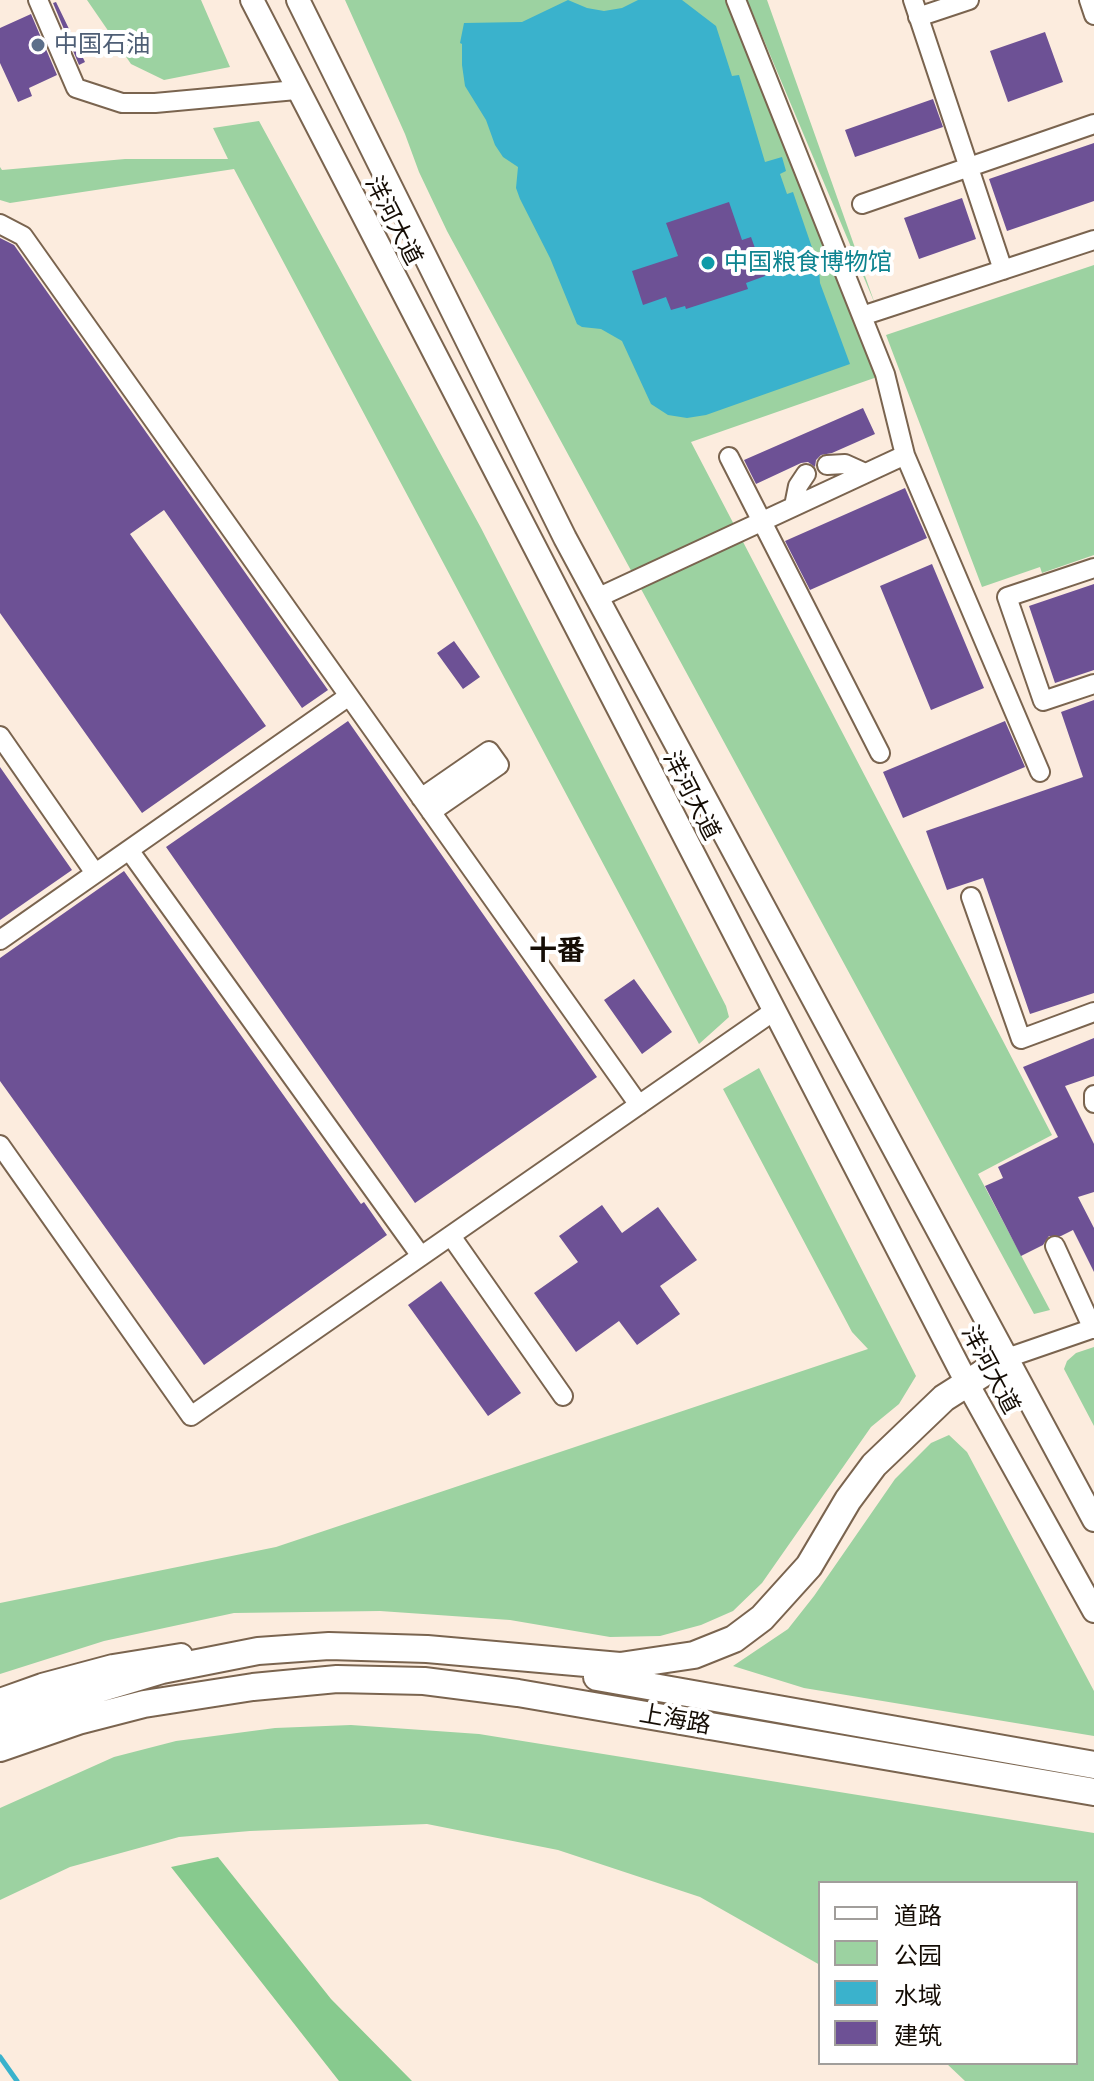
<!DOCTYPE html>
<meta charset="utf-8">
<style>
body{margin:0}
#map{position:relative;width:1094px;height:2081px;overflow:hidden;background:#fcecde;font-family:"Work Sans","Noto Sans SC",sans-serif}
canvas{display:block}
.legend{position:absolute;left:818px;top:1881px;width:260px;height:184px;box-sizing:border-box;background:#fff;border:2px solid #a19e9b;margin:0;padding:10px 14px;list-style:none;font-size:24px;color:#150d05}
.legend li{display:flex;align-items:center;gap:16px;height:40px}
.legend b{width:40px;border:2px solid #a19e9b}
</style>
<div id="map">
<canvas width="1094" height="2081"></canvas>
<ul class="legend">
<li><b style="height:10px;background:#fff"></b>道路</li>
<li><b style="height:22px;background:#9cd2a1"></b>公园</li>
<li><b style="height:22px;background:#3ab2cc"></b>水域</li>
<li><b style="height:22px;background:#6d5195"></b>建筑</li>
</ul>
</div>
<script>
const ctx = document.querySelector('canvas').getContext('2d');
ctx.lineJoin = 'round';
function paint(path, color) { ctx.fillStyle = color; ctx.fill(path, 'evenodd'); }
const poly = rows => new Path2D(rows.map(r => 'M' + r).join(''));
function strokePath(path, color, width, dash) { ctx.strokeStyle = color; ctx.lineWidth = width; ctx.lineCap = dash ? 'butt' : 'round'; ctx.setLineDash(dash || []); ctx.stroke(path); }
function drawText(font, color, halo, rows, align = 'center') {
  ctx.font = font + ' "Work Sans","Noto Sans SC",sans-serif'; ctx.lineWidth = 8; ctx.setLineDash([]); ctx.textBaseline = 'middle'; ctx.strokeStyle = halo; ctx.fillStyle = color; for (const [text, x, y, turn = 0] of rows) {
    ctx.save(); ctx.translate(x, y); ctx.rotate((+turn || 0) * Math.PI / 180); ctx.textAlign = isNaN(turn) ? turn : align; if (halo) ctx.strokeText(text, 0, 0); ctx.fillText(text, 0, 0); ctx.restore();
  }
}
paint(poly([
 [87,0,201,0,230,67,164,80,131,64],
 [345,0,725,0,880,376,691,442,1052,1135,978,1174,1050,1310,1034,1314,447,231,419,172,405,134],
 [747,0,767,0,875,304],
 [259,121,481,528,726,1006,729,1017,699,1044,234,169,10,203,0,200,0,167,2,170,125,159,228,159,213,128],
 [1094,265,1094,555,1042,573,1040,567,982,587,886,335],
 [759,1068,916,1376,899,1404,871,1427,762,1583,733,1611,701,1625,660,1636,610,1637,510,1620,380,1611,234,1613,104,1641,0,1674,0,1603,276,1547,868,1349,852,1332,723,1089],
 [1094,1347,1094,1426,1064,1369,1067,1361,1076,1353],
 [949,1435,967,1452,1094,1691,1094,1736,804,1688,733,1666,788,1629,814,1596,895,1479,931,1443],
 [351,1725,479,1734,1094,1833,1094,2081,965,2081,946,2063,1076,2063,1076,1883,820,1883,820,1965,700,1897,558,1850,427,1824,250,1831,179,1837,70,1867,0,1900,0,1808,114,1757,176,1741,275,1728]
]), '#9cd2a1');
paint(poly([
 [218,1857,331,1999,412,2081,339,2081,171,1867]
]), '#87ca8e');
paint(poly([
 [568,0,587,8,604,11,622,8,638,0,682,0,716,26,732,76,739,75,765,162,782,157,786,171,780,174,787,194,793,192,819,268,820,283,850,364,706,415,687,418,668,415,651,404,622,341,601,329,582,327,577,324,550,258,520,199,516,188,518,167,503,157,495,145,486,120,465,86,462,65,462,44,460,43,464,23,522,22]
]), '#3ab2cc');
strokePath(poly([
 [0,2057,17,2081]
]), '#3ab2cc', 5);
paint(poly([
 [56,2,85,62,79,65,53,3],
 [31,14,57,75,29,88,32,96,18,102,0,63,0,28],
 [1045,32,1063,82,1008,102,990,51],
 [933,99,943,127,855,157,845,130],
 [1094,143,1094,201,1007,231,989,179],
 [962,198,976,239,919,259,904,218],
 [729,202,742,240,751,237,765,276,746,283,748,289,686,309,685,306,671,310,666,297,643,305,632,271,678,256,666,223],
 [0,238,14,245,328,690,302,708,164,510,130,534,266,726,142,813,0,613],
 [863,408,875,434,832,453,821,455,816,460,815,467,808,462,801,463,756,484,744,460],
 [905,488,927,538,810,590,785,541],
 [932,564,984,688,931,710,880,586],
 [1094,584,1094,670,1055,683,1029,606],
 [454,641,480,677,463,689,437,653],
 [1094,700,1094,993,1030,1014,983,878,947,890,926,831,1083,777,1061,712],
 [348,721,597,1077,415,1203,166,847],
 [1005,721,1025,767,903,818,883,772],
 [0,767,72,870,0,920],
 [124,871,361,1204,364,1202,387,1235,204,1365,0,1081,0,958],
 [634,979,672,1032,642,1054,604,1000],
 [1094,1038,1094,1076,1065,1086,1094,1144,1094,1192,1078,1197,1094,1228,1094,1272,1073,1230,1061,1236,1049,1236,1043,1245,1021,1256,985,1186,1003,1178,998,1167,1058,1137,1023,1067],
 [602,1205,622,1233,658,1207,697,1260,660,1286,680,1314,637,1345,619,1321,576,1352,534,1293,578,1262,559,1236],
 [441,1281,521,1393,488,1416,408,1305]
]), '#6d5195');
const minor = poly([
 [38,0,76,88,122,103,155,103,296,90],
 [736,0,885,374,905,455,1040,772],
 [913,0,1003,270],
 [1089,0,1094,15],
 [918,17,969,0],
 [862,204,1094,124],
 [0,224,23,236,639,1105],
 [862,316,1094,240],
 [729,457,880,753],
 [827,465,845,464,865,473],
 [794,506,798,486,806,474],
 [1094,568,1007,597,1043,701,1094,684],
 [597,598,905,455],
 [0,736,95,873],
 [421,798,489,751,499,765,431,812],
 [129,850,421,1256],
 [971,897,1021,1039,1094,1012],
 [0,940,349,696],
 [1094,1095,1094,1103],
 [0,1145,191,1416,774,1011],
 [451,1236,563,1396],
 [1055,1246,1093,1329],
 [1007,1358,1094,1328]
]);
const major = poly([
 [252,0,967,1383,1094,1611],
 [298,0,565,538,1094,1520],
 [0,1700,42,1685,113,1666,181,1655]
]);
const highway = poly([
 [597,1677,1094,1765],
 [0,1722,48,1704,162,1670,258,1651,329,1646,427,1649,620,1666,694,1655,734,1639,762,1618,809,1566,848,1500,874,1465,944,1398,1007,1358],
 [0,1748,78,1721,144,1704,253,1687,337,1679,424,1681,518,1693,1094,1792]
]);
strokePath(minor, '#7a644f', 22);
strokePath(major, '#7a644f', 26);
strokePath(highway, '#7a644f', 30);
strokePath(minor, '#fff', 18);
strokePath(major, '#fff', 22);
strokePath(highway, '#fff', 26);
for (const [x, y, r, color] of [
 [38,45,8,"#5c6f8a"],
 [708,263,8,"#0f9aa8"]
]) { const dot = new Path2D(); dot.arc(x, y, r, 0, 2 * Math.PI); ctx.fillStyle = color; ctx.fill(dot); strokePath(dot, '#fff', 3); }
drawText('24px', '#4e5e75', '#fff', [
 ["中国石油",54,45]
], 'left');
drawText('24px', '#150d05', '#fff', [
 ["洋河大道",393,221,63],
 ["洋河大道",691,796,63],
 ["洋河大道",990,1370,62],
 ["上海路",675,1720,10]
]);
drawText('24px', '#0d838f', '#fff', [
 ["中国粮食博物馆",724,263]
], 'left');
drawText('bold 28px', '#150d05', '#fff', [
 ["十番",557,952]
]);
</script>
